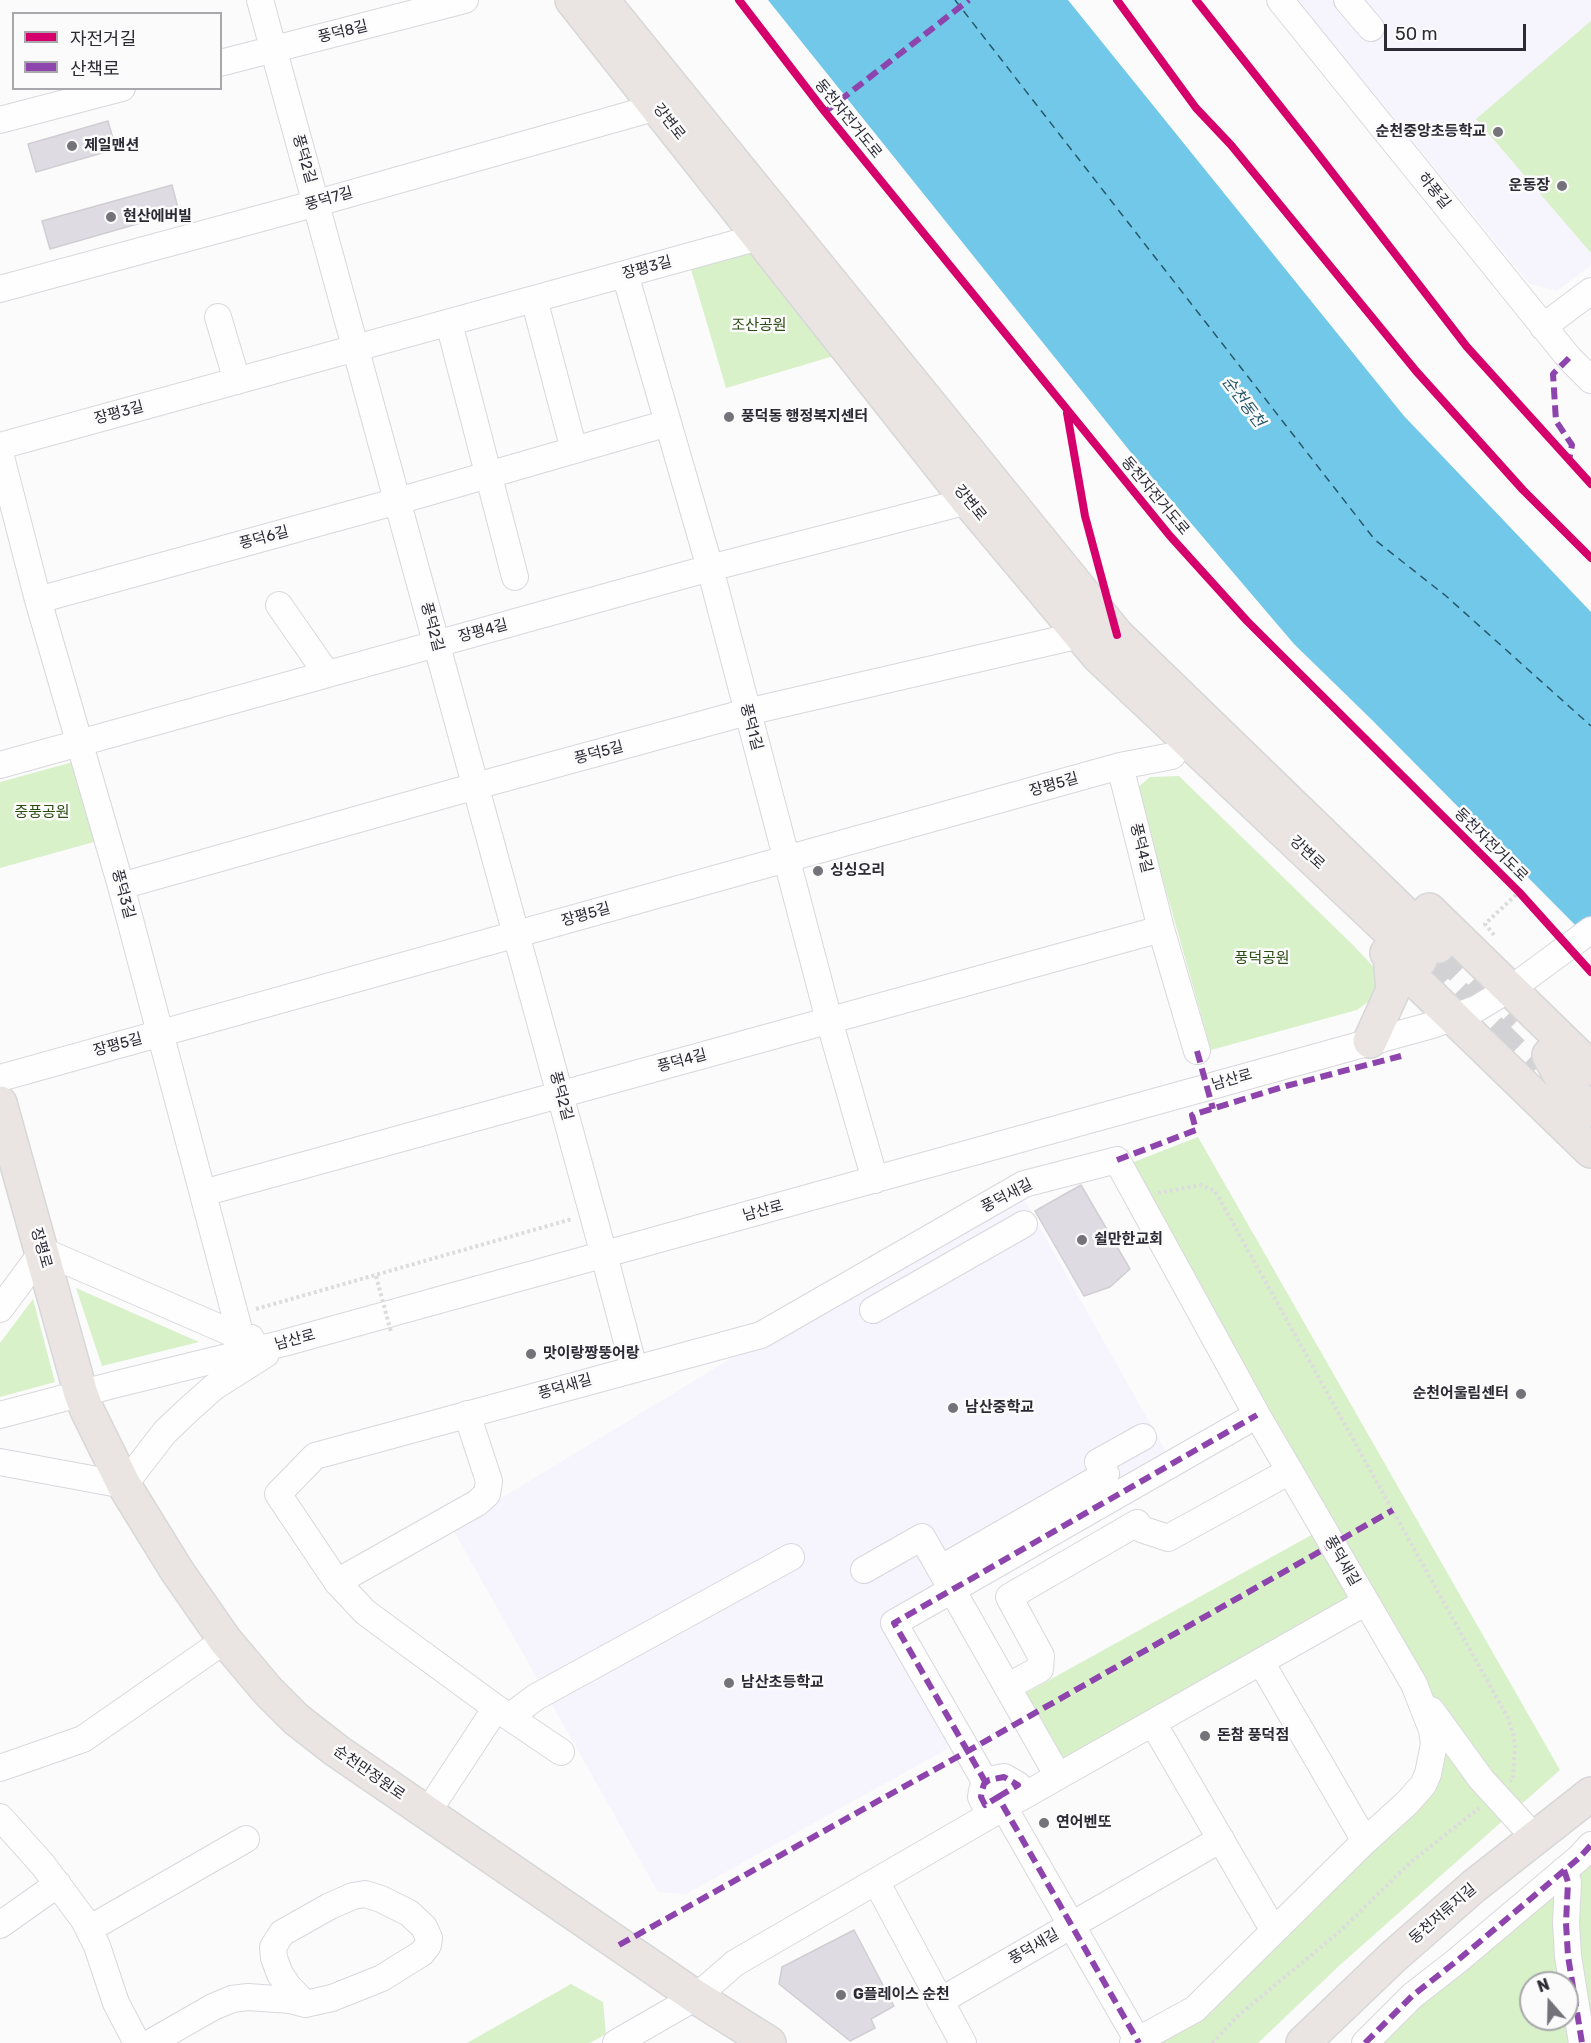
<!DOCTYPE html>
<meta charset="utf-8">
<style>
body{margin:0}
#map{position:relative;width:1591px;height:2043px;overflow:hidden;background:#fbfbfb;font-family:Rubik,"Noto Sans KR",sans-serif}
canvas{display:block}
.legend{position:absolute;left:12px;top:12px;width:210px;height:78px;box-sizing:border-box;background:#fbfbfb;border:2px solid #a8a7ac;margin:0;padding:8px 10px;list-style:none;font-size:18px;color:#2c2a35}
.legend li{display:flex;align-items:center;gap:12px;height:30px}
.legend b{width:30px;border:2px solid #a8a7ac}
.north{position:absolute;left:1519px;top:1971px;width:60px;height:60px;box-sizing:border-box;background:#fbfbfb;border:2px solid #a8a7ac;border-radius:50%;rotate:340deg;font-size:16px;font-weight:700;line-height:24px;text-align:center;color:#2c2a35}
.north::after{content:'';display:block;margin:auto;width:21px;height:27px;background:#74737a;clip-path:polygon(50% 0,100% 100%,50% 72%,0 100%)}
.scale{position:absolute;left:1384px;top:24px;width:142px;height:27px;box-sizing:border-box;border:3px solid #2c2a35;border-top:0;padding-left:8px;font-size:18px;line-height:21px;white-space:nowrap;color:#2c2a35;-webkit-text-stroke:4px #fbfbfb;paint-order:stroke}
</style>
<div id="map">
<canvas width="1591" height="2043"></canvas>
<ul class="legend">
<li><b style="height:8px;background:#d6006c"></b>자전거길</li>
<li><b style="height:8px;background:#8e44ad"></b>산책로</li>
</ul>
<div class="north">N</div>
<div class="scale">50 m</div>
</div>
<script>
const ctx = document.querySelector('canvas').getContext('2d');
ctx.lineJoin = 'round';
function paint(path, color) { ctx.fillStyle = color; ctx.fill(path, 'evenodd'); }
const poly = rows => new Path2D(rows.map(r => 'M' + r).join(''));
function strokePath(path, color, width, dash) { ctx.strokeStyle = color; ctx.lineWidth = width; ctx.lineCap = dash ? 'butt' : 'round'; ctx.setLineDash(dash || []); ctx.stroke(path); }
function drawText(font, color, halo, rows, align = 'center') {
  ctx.font = font + ' Rubik,"Noto Sans KR",sans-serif'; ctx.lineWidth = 5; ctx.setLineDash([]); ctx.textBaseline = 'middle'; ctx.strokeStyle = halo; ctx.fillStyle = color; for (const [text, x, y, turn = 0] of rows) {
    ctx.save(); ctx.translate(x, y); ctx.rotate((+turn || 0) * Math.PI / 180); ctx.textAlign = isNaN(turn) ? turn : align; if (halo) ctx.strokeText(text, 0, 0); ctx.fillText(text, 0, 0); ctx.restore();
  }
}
paint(poly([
 [1297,0,1591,0,1591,265,1557,291,1530,284],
 [1022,1196,1170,1459,885,1621,954,1745,686,1894,658,1892,452,1528,735,1356]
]), '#f6f4fd');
paint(poly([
 [1591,21,1591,253,1476,119],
 [759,245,844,353,726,388,690,266],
 [73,762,94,842,0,868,0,782],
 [1179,776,1354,946,1381,975,1378,990,1372,999,1357,1010,1211,1050,1137,788,1150,777],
 [1198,1137,1560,1770,1340,1965,1258,2043,1162,2043,1418,1802,1438,1746,1126,1165],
 [76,1288,199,1342,102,1366],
 [33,1299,55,1382,0,1397,0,1343],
 [1315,1533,1347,1594,1344,1606,1074,1760,1064,1757,1057,1751,1024,1694],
 [1591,1858,1591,2043,1376,2043],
 [1531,1983,1567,1983,1567,2019,1531,2019],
 [571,1984,603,2002,606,2034,590,2043,467,2043]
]), '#d8f1c9');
paint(poly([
 [768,0,1068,0,1404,416,1591,612,1591,941,1371,719,1294,644,1133,455]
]), '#72c8e8');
strokePath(poly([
 [955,0,1375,540,1446,596,1591,726]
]), '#28586c', 1.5, [8, 6]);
const building = poly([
 [108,121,116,149,36,172,28,144,108,121],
 [172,185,179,212,50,249,42,221,172,185],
 [1081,1185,1130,1269,1110,1287,1084,1296,1035,1211,1081,1185],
 [854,1930,894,2006,871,2019,875,2028,850,2041,779,1984,782,1967,854,1930]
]);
paint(building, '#dedce2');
strokePath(building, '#d0ced4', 1.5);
strokePath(poly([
 [1438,946,1516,1022],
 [1420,960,1533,1072]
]), '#d2d1d3', 33, [33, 16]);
const minor = poly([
 [260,0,604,1255,634,1368],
 [1280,0,1569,358,1591,380],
 [1347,0,1371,28],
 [220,63,465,0],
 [0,120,122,88],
 [625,274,710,568,829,1020,875,1180],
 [0,289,317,203,657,107],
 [534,299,574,450],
 [218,317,237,381],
 [449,323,515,577],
 [1543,327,1591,291],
 [0,446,759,237],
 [0,453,38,600,121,886,241,1337],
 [38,600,398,501,668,423],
 [279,605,327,674],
 [0,765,710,568,968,501],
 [1120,766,1161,929,1197,1051],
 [121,886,476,786,747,712,1080,635],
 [0,1078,1120,766,1172,756],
 [203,1193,1161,929],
 [0,1309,43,1251,241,1337,251,1338],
 [873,1310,1024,1224],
 [0,1415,113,1385,284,1343,1432,1025,1476,1009,1519,983,1591,930],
 [0,1462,124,1485,165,1432,187,1411,214,1387,266,1354],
 [940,1569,1106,1474,1098,1462,1143,1437],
 [864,1570,922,1537,1058,1776],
 [337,1582,477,1503,487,1494,489,1481,467,1414],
 [1261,1662,1365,1841],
 [1007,1687,1040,1669,1041,1656,1009,1597,1137,1523,1141,1529,1168,1538,1290,1471],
 [1431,1710,1481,1779,1535,1838],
 [509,1717,536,1697,791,1557],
 [1153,1723,1274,1931],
 [561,1752,496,1708,365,1612,337,1582,278,1494,315,1456,761,1335,1024,1184,1117,1160,1257,1415,1414,1684,1432,1730,1434,1744,1428,1774,1423,1785,1407,1803,1365,1841,1195,2009,1133,2043],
 [0,1768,83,1739,225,1640],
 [986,1783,894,1623,1257,1415],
 [998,1797,1018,1785,1004,1777,989,1780,984,1784,982,1791,981,1797,985,1805,998,1797,1139,2043],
 [427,1813,496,1708],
 [0,1817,43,1865,84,1920,97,1946,116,2003,137,2043],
 [1564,1870,1568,1882,1566,1923,1568,1956,1582,2043],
 [876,1881,963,2043],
 [0,1925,58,1884],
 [89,1929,246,1839],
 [940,2001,1221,1839],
 [150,2043,213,2007,232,1999,248,1997,290,2000,305,2004,332,1998,382,1978,422,1953,428,1945,429,1938,424,1927,409,1913,381,1899,365,1894,353,1896,330,1906,282,1933,273,1947,274,1958,280,1974,288,1986,305,2004],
 [616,2043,696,1997,735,1963,1004,1807,1366,1602],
 [1365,2043,1412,1996,1458,1960,1579,1858,1591,1845]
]);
const major = poly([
 [572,0,968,501,1098,656,1420,960],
 [602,0,1117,635,1438,946],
 [1429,910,1591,1068],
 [1387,953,1591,1151],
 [1370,1041,1393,990,1390,955],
 [1549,1055,1566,1086,1591,1110],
 [0,1103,81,1394,87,1410,124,1485,177,1571,225,1640,268,1691,296,1719,337,1751,696,1997,769,2043],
 [1303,2043,1393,1957,1474,1886,1591,1794]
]);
strokePath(minor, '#d8d7dd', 28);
strokePath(major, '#d7d7d9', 36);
strokePath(poly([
 [1494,935,1485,924,1519,892],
 [1158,1193,1201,1185,1215,1191,1508,1718,1513,1733,1515,1747,1513,1779,1510,1781],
 [256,1309,572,1219],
 [1212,2043,1239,2015,1338,1933,1411,1862,1479,1808]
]), '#dcdcdc', 4, [3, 3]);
strokePath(minor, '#fefefe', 26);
strokePath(major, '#eae5e3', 33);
strokePath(poly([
 [376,1276,391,1332]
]), '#dcdcdc', 4, [3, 3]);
strokePath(poly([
 [825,112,969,0],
 [1569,358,1553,374,1556,421,1572,445,1569,460],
 [1197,1051,1213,1109],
 [1117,1160,1196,1130,1192,1115,1286,1086,1401,1056],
 [986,1783,894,1623,1257,1415],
 [998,1797,1018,1785,1004,1777,989,1780,984,1784,982,1791,981,1797,985,1805,998,1797,1139,2043],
 [1564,1870,1568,1882,1566,1923,1568,1956,1582,2043],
 [619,1945,968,1751,1393,1510],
 [1365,2043,1412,1996,1458,1960,1579,1858,1591,1845]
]), '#8e44ad', 6, [12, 6]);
strokePath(poly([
 [739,0,825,112,1170,536,1247,621,1519,892,1591,972],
 [1117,0,1196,108,1231,145,1416,371,1523,490,1591,558],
 [1196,0,1314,149,1467,347,1591,484],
 [1067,413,1085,516,1117,635]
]), '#d6006c', 8);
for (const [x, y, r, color] of [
 [1498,132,6,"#74737a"],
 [72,146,6,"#74737a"],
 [1562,186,6,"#74737a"],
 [111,217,6,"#74737a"],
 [729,417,6,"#74737a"],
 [818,871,6,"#74737a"],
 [1082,1240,6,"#74737a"],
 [531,1354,6,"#74737a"],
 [1521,1394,6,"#74737a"],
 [953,1408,6,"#74737a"],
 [729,1683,6,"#74737a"],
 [1205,1736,6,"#74737a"],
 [1044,1823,6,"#74737a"],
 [841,1995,6,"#74737a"]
]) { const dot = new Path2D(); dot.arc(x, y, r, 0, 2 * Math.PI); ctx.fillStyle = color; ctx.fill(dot); strokePath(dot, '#fbfbfb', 2); }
drawText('15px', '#2c2a35', '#fbfbfb', [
 ["풍덕8길",343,32,-14],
 ["동천자전거도로",848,119,51],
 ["강변로",669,122,52],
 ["풍덕2길",304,159,74],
 ["하풍길",1434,191,51],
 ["풍덕7길",329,199,-16],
 ["장평3길",647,268,-15],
 ["장평3길",119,413,-15],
 ["동천자전거도로",1155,496,50],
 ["강변로",970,503,51],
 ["풍덕6길",264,538,-15],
 ["풍덕2길",432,627,75],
 ["장평4길",483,631,-15],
 ["풍덕1길",751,727,75],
 ["풍덕5길",599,753,-15],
 ["장평5길",1054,785,-16],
 ["동천자전거도로",1491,845,45],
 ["풍덕4길",1141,848,76],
 ["강변로",1307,853,43],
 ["풍덕3길",123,894,75],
 ["장평5길",586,915,-16],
 ["장평5길",118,1045,-15],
 ["풍덕4길",682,1061,-15],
 ["남산로",1232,1080,-16],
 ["풍덕2길",561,1096,75],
 ["풍덕새길",1007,1196,-27],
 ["남산로",763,1211,-15],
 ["장평로",41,1248,74],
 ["남산로",295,1340,-15],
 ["풍덕새길",565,1387,-16],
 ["풍덕새길",1342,1561,60],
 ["순천만정원로",369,1773,35],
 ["동천저류지길",1443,1914,-41],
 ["풍덕새길",1034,1947,-30]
]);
drawText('bold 15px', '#2c2a35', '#fbfbfb', [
 ["순천중앙초등학교",1486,132,"right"],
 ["제일맨션",84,146],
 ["운동장",1550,186,"right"],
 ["현산에버빌",123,217],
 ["풍덕동 행정복지센터",741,417],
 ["싱싱오리",830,871],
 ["쉴만한교회",1094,1240],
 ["맛이랑짱뚱어랑",543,1354],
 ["순천어울림센터",1509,1394,"right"],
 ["남산중학교",965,1408],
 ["남산초등학교",741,1683],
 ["돈참 풍덕점",1217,1736],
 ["연어벤또",1056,1823],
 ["G플레이스 순천",853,1995]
], 'left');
drawText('15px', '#2b4c13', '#fbfbfb', [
 ["조산공원",759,326],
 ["중풍공원",42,813],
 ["풍덕공원",1262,959]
]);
drawText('italic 16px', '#28586c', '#fbfbfb', [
 ["순천동천",1243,402,53]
]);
</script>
